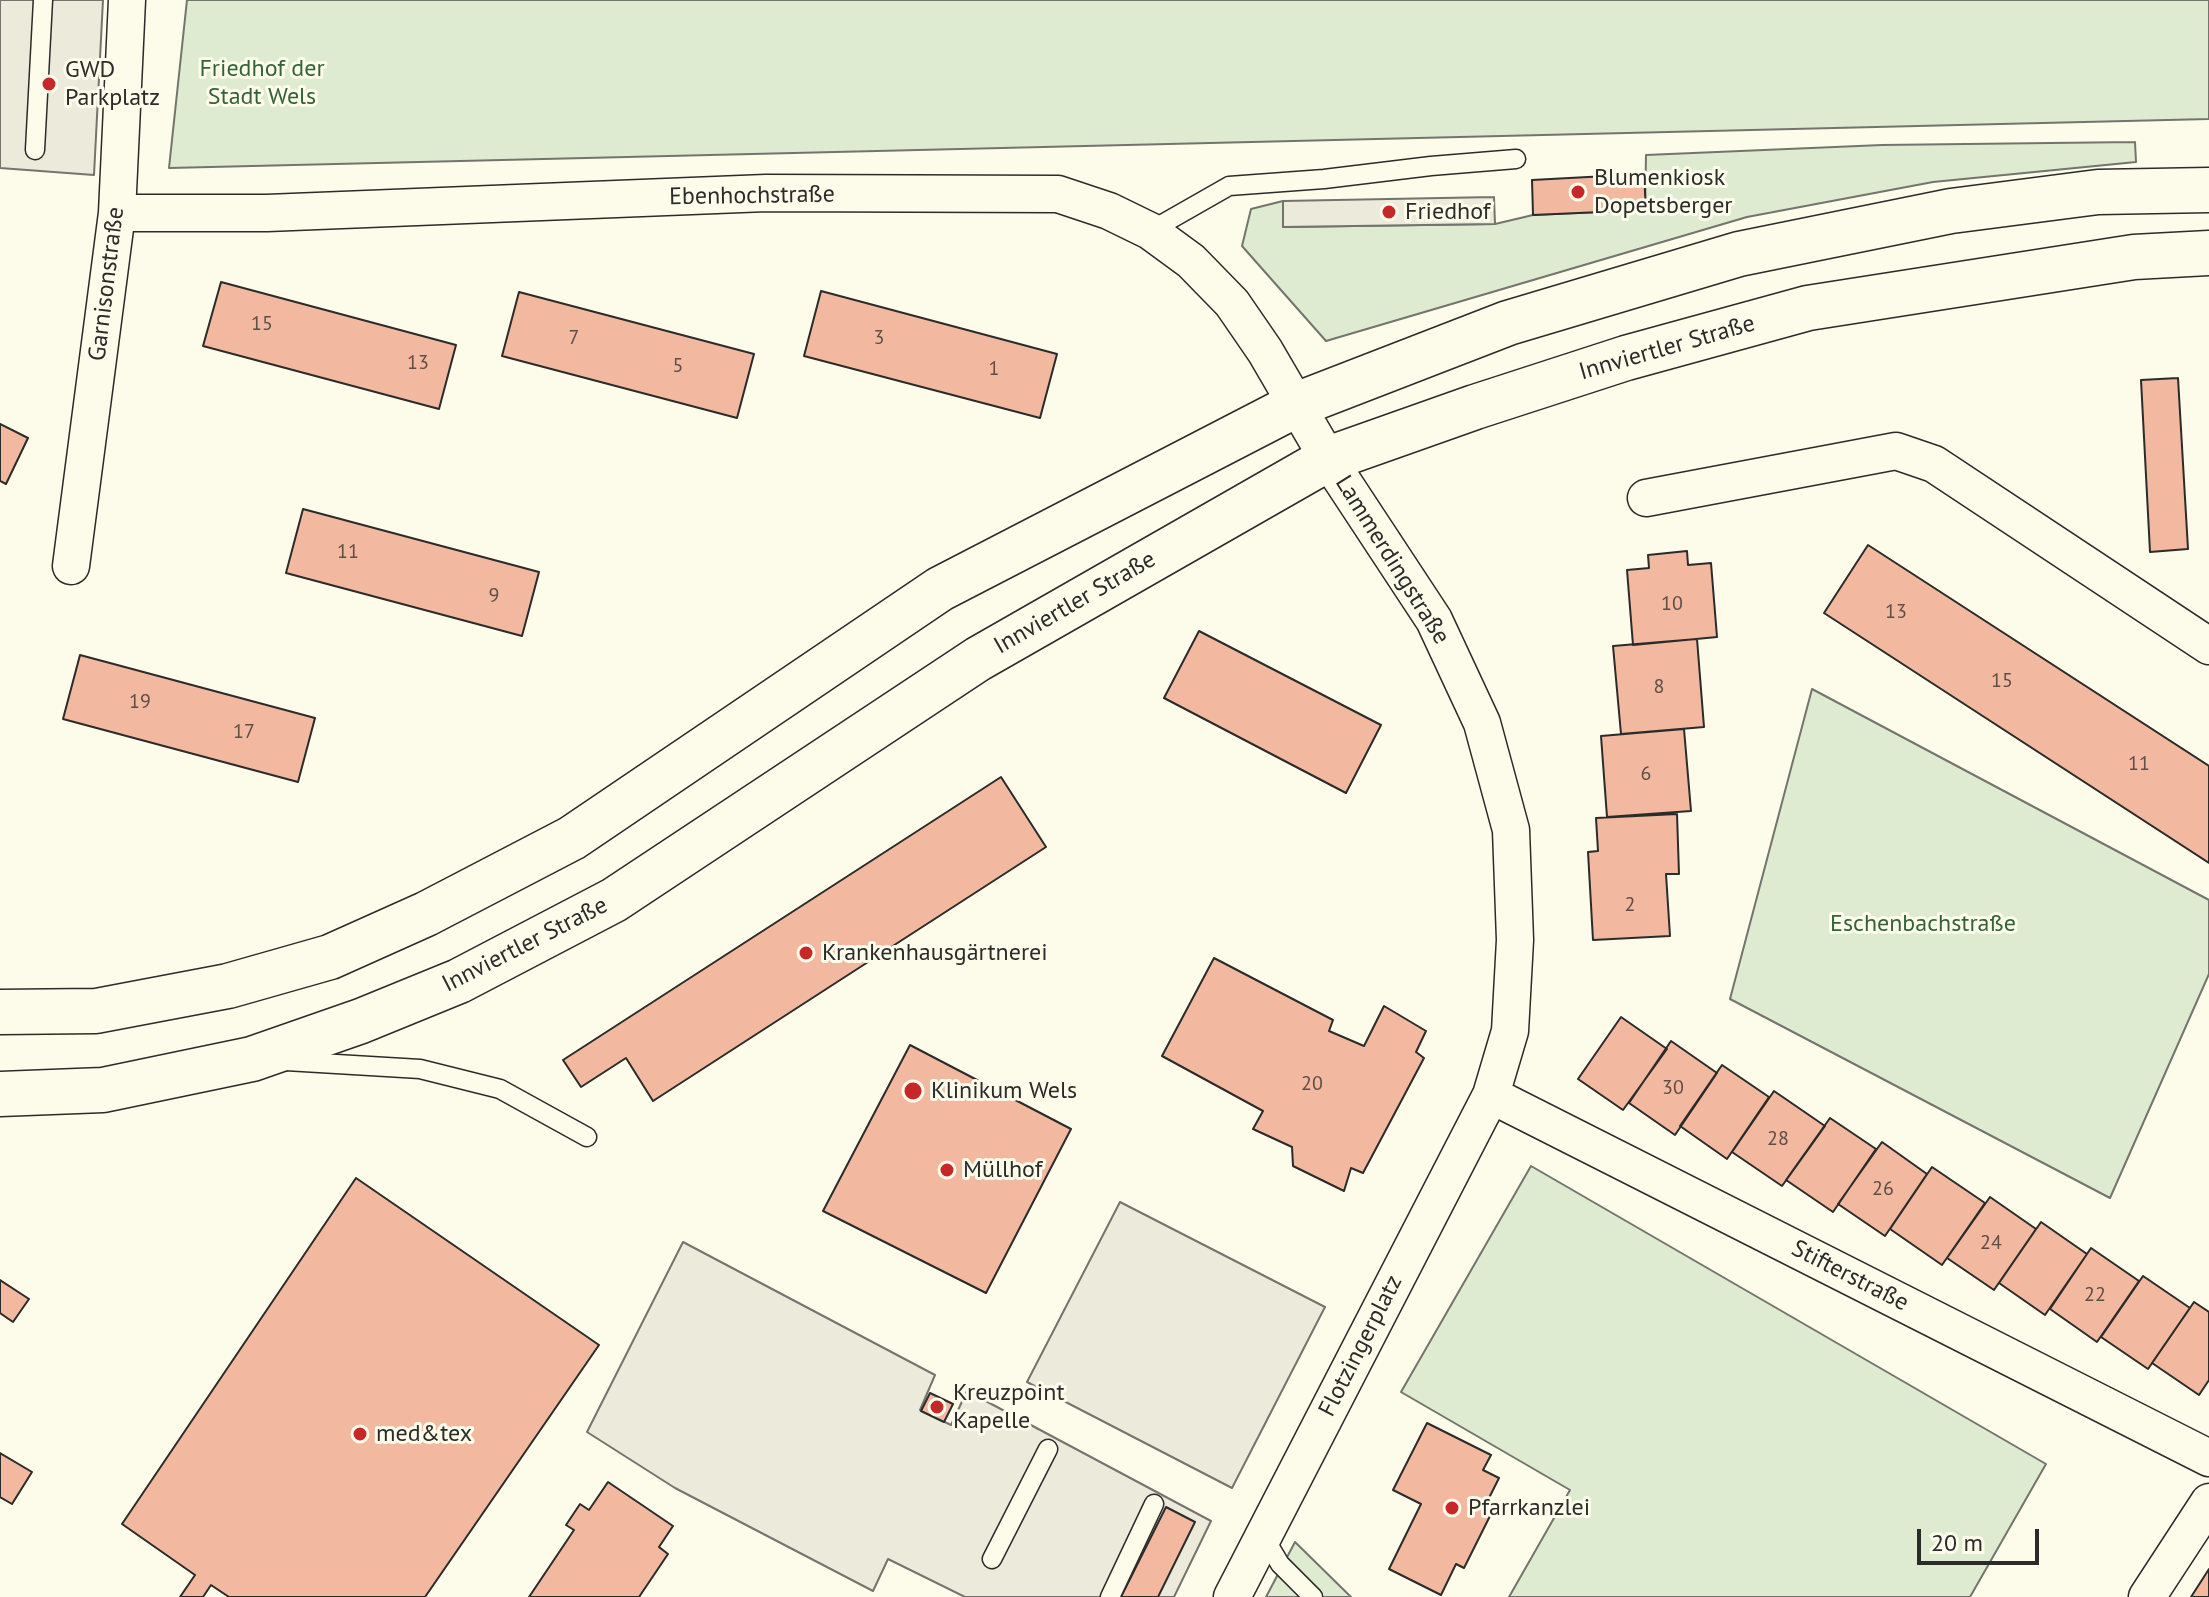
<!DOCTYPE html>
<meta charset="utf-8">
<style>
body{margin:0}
#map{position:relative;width:2209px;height:1597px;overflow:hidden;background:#fdfbea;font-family:"PT Sans",sans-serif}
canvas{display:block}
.scale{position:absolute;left:1917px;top:1529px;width:122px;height:36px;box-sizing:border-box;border:4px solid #2b2b2b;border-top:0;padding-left:10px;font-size:24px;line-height:28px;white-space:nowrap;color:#2b2b2b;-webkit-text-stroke:6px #fdfbea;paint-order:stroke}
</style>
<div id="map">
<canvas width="2209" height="1597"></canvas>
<div class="scale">20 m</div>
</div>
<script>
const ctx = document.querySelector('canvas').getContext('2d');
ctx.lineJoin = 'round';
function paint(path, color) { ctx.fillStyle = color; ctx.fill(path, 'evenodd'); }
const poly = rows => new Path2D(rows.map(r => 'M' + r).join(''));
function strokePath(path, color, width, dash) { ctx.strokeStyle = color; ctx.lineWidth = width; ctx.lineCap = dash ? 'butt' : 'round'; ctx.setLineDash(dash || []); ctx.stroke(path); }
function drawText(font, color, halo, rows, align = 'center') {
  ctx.font = font + ' "PT Sans",sans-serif'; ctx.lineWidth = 6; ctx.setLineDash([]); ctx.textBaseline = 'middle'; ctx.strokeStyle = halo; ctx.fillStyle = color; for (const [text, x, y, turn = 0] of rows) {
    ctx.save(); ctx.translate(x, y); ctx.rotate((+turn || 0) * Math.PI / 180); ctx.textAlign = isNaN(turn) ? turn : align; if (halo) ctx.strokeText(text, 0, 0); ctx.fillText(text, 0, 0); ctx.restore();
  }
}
const green = poly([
 [187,0,2209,0,2209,119,169,168,187,0],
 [2135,142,2136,162,1933,182,1747,217,1326,341,1242,246,1251,209,1283,201,1283,227,1495,224,1533,215,1645,210,1646,155,1882,145,2135,142],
 [1812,689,2209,900,2209,974,2110,1198,1730,999,1812,689],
 [1531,1166,2046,1464,1970,1597,1509,1597,1570,1490,1401,1392,1531,1166],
 [1295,1542,1351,1597,1266,1597,1295,1542]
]);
paint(green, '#deebd1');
strokePath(green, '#74746e', 2);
const parking = poly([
 [0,0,103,0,94,175,0,168,0,0],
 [1494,197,1495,224,1283,227,1283,201,1494,197],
 [1120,1202,1325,1307,1232,1488,1027,1382,1120,1202],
 [683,1242,935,1375,920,1410,951,1425,967,1391,1211,1521,1174,1597,965,1597,888,1559,873,1591,675,1488,587,1432,683,1242]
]);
paint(parking, '#eceadb');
strokePath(parking, '#74746e', 2);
const building = poly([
 [1644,174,1646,210,1533,215,1532,180,1644,174],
 [221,282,456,345,439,409,203,346,221,282],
 [821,291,1057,354,1040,418,804,356,821,291],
 [519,292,754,354,737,418,502,356,519,292],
 [2178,378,2188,549,2150,552,2141,380,2178,378],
 [0,424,28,438,6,484,0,481,0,424],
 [303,509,539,572,522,636,286,573,303,509],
 [1868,545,2209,766,2209,863,1824,613,1868,545],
 [1687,551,1688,565,1711,563,1717,637,1633,645,1627,570,1649,568,1648,555,1687,551],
 [1199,631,1381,725,1346,793,1164,698,1199,631],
 [1697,639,1704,727,1621,734,1613,646,1697,639],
 [80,655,315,718,298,782,63,719,80,655],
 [1684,729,1691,811,1607,817,1601,736,1684,729],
 [1001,777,1046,847,653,1101,626,1058,581,1087,563,1060,1001,777],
 [1677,814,1679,874,1666,874,1670,936,1593,940,1588,852,1598,851,1596,818,1677,814],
 [1214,958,1333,1020,1329,1031,1364,1046,1384,1006,1426,1031,1416,1052,1424,1058,1363,1173,1351,1168,1344,1191,1293,1166,1292,1147,1253,1129,1263,1111,1162,1056,1214,958],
 [1621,1017,1667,1049,1623,1110,1578,1079,1621,1017],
 [1671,1041,1717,1073,1675,1135,1629,1103,1671,1041],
 [910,1045,1071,1129,986,1293,823,1211,910,1045],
 [1722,1065,1769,1097,1727,1159,1680,1126,1722,1065],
 [1774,1091,1825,1126,1782,1186,1732,1152,1774,1091],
 [1830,1118,1876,1149,1833,1212,1786,1180,1830,1118],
 [1882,1142,1927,1174,1885,1236,1838,1204,1882,1142],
 [1932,1167,1985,1203,1942,1265,1890,1229,1932,1167],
 [356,1178,599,1345,425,1597,229,1597,211,1585,203,1597,180,1597,195,1575,122,1524,356,1178],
 [1990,1197,2036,1229,1994,1290,1947,1258,1990,1197],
 [2041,1222,2087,1254,2045,1315,1999,1283,2041,1222],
 [2091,1248,2139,1281,2097,1342,2050,1309,2091,1248],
 [2143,1276,2190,1308,2148,1369,2101,1337,2143,1276],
 [0,1280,29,1299,13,1322,0,1313,0,1280],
 [2194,1302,2209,1312,2209,1380,2199,1395,2152,1363,2194,1302],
 [930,1393,953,1404,944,1422,921,1411,930,1393],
 [1427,1423,1491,1455,1483,1470,1499,1478,1482,1512,1490,1516,1464,1568,1456,1564,1441,1595,1389,1569,1421,1504,1393,1490,1427,1423],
 [0,1453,32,1472,12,1504,0,1497,0,1453],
 [608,1482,673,1526,659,1547,668,1554,639,1597,529,1597,574,1530,566,1525,580,1504,589,1510,608,1482],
 [1166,1507,1195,1522,1158,1597,1121,1597,1166,1507],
 [2209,1569,2209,1597,2191,1597,2209,1569]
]);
paint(building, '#f2b8a0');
strokePath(building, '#2b2b2b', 2);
const service = poly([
 [35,150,43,0],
 [1150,231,1229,186,1324,179,1431,166,1516,159],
 [286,1061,420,1069,500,1089,587,1137],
 [1264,1537,1280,1564,1313,1597],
 [992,1559,1048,1449],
 [1110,1597,1154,1504]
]);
const minor = poly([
 [117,213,267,213,766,193,1058,194,1109,211,1150,231,1191,261,1232,303,1265,351,1328,459,1434,620,1482,723,1511,830,1515,940,1510,1031,1491,1095,1232,1597],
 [1646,498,1896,451,1934,464,2209,646],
 [71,566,117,213,127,0],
 [1491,1095,2209,1458],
 [2147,1597,2209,1502]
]);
const primary = poly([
 [0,1012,96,1011,228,986,330,957,426,914,572,838,940,589,1296,405,1508,323,1739,254,1951,211,2098,192,2209,190],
 [0,1094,103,1090,252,1059,361,1021,459,981,614,900,978,659,1328,459,1475,407,1626,358,1808,308,2134,257,2209,253]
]);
strokePath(service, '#2b2b2b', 21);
strokePath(minor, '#2b2b2b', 39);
strokePath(primary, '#2b2b2b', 47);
strokePath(service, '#fdfbea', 18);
strokePath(minor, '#fdfbea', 36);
strokePath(primary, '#fdfbea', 44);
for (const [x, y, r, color] of [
 [49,84,8,"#c62828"],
 [1578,192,8,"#c62828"],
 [1389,212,8,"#c62828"],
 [806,953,8,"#c62828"],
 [913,1091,10,"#c62828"],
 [947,1170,8,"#c62828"],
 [937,1407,8,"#c62828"],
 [360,1434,8,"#c62828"],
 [1452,1508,8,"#c62828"]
]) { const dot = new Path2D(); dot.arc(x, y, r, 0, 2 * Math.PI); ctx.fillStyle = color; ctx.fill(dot); strokePath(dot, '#fdfbea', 3); }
drawText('20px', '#5d4e48', null, [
 ["15",262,324],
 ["7",574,338],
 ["3",879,338],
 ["13",418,363],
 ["5",678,366],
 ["1",994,369],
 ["11",348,552],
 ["9",494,596],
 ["10",1672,604],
 ["13",1896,612],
 ["15",2002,681],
 ["8",1659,687],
 ["19",140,702],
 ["17",244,732],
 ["11",2139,764],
 ["6",1646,774],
 ["2",1630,905],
 ["20",1312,1084],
 ["30",1673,1088],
 ["28",1778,1139],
 ["26",1883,1189],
 ["24",1991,1243],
 ["22",2095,1295]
]);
drawText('24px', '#34623c', '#fdfbea', [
 ["Friedhof der",262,69],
 ["Stadt Wels",262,97],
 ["Eschenbachstraße",1923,924]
]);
drawText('24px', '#2b2b2b', '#fdfbea', [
 ["GWD",65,70],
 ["Parkplatz",65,98],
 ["Blumenkiosk",1594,178],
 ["Dopetsberger",1594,206],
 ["Friedhof",1405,212],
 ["Krankenhausgärtnerei",822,953],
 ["Klinikum Wels",931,1091],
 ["Müllhof",963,1170],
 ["Kreuzpoint",953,1393],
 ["Kapelle",953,1421],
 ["med&tex",376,1434],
 ["Pfarrkanzlei",1468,1508]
], 'left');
drawText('24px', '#2b2b2b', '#fdfbea', [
 ["Ebenhochstraße",752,196,-1],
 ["Garnisonstraße",107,284,-83],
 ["Innviertler Straße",1667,348,-16],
 ["Lammerdingstraße",1392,560,58],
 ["Innviertler Straße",1075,603,-30],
 ["Innviertler Straße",525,945,-27],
 ["Stifterstraße",1850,1276,27],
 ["Flotzingerplatz",1361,1346,-63]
]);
</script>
